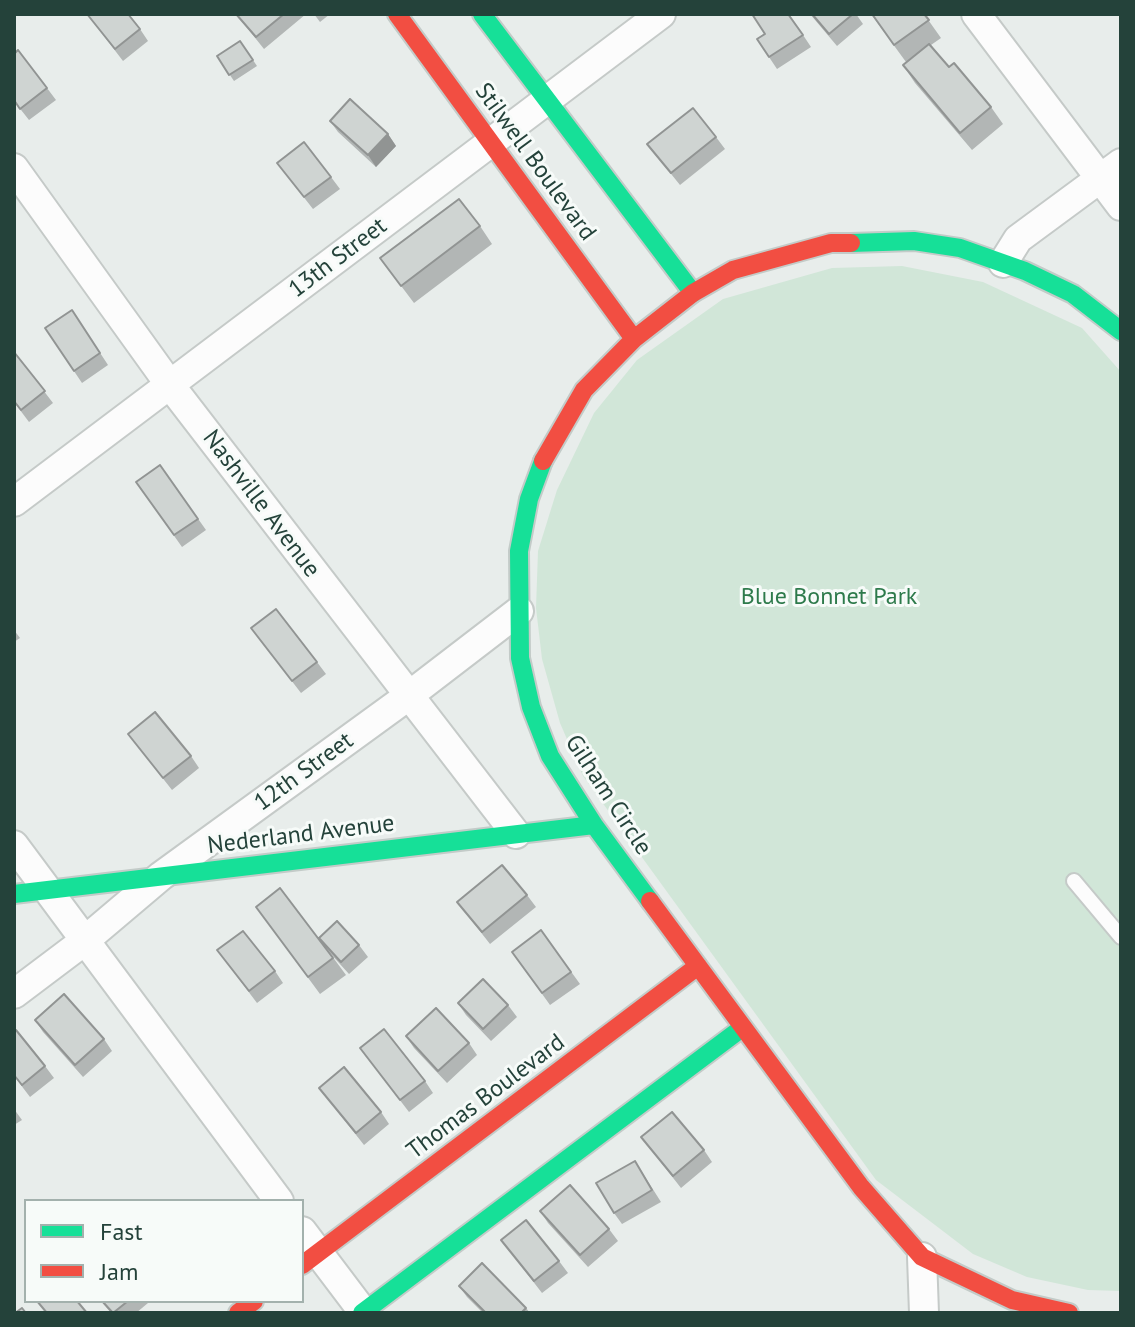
<!DOCTYPE html>
<style>
body{margin:0}
#map{position:relative;width:1135px;height:1327px;overflow:hidden;background:#e8edeb;font-family:"PT Sans",sans-serif}
canvas{display:block}
.frame{position:absolute;inset:0;border:16px solid #24423a;pointer-events:none}
.legend{position:absolute;left:24px;top:1199px;width:280px;height:104px;box-sizing:border-box;background:#f7fbf9;border:2px solid #a3b1ad;margin:0;padding:10px 14px;list-style:none;font-size:24px;color:#24423a}
.legend li{display:flex;align-items:center;gap:16px;height:40px}
.legend b{width:40px;border:2px solid #a3b1ad}
</style>
<div id="map">
<canvas width="1135" height="1327"></canvas>
<div class="frame"></div>
<ul class="legend">
<li><b style="height:10px;background:#16e098"></b>Fast</li>
<li><b style="height:10px;background:#f24e42"></b>Jam</li>
</ul>
</div>
<script>
const ctx = document.querySelector('canvas').getContext('2d');
ctx.lineJoin = 'round';
function paint(path, color) { ctx.fillStyle = color; ctx.fill(path, 'evenodd'); }
const poly = rows => new Path2D(rows.map(r => 'M' + r).join(''));
function strokePath(path, color, width, dash) { ctx.strokeStyle = color; ctx.lineWidth = width; ctx.lineCap = dash ? 'butt' : 'round'; ctx.setLineDash(dash || []); ctx.stroke(path); }
function drawText(font, color, halo, rows, align = 'center') {
  ctx.font = font + ' "PT Sans",sans-serif'; ctx.lineWidth = 6; ctx.setLineDash([]); ctx.textBaseline = 'middle'; ctx.strokeStyle = halo; ctx.fillStyle = color; for (const [text, x, y, turn = 0] of rows) {
    ctx.save(); ctx.translate(x, y); ctx.rotate((+turn || 0) * Math.PI / 180); ctx.textAlign = isNaN(turn) ? turn : align; if (halo) ctx.strokeText(text, 0, 0); ctx.fillText(text, 0, 0); ctx.restore();
  }
}
paint(poly([
 [902,266,983,282,1082,328,1121,372,1121,1291,1088,1290,1027,1277,973,1254,876,1180,583,776,560,723,542,659,536,608,538,551,557,490,594,413,637,360,723,299,832,268]
]), '#d1e6d8');
const lane = poly([
 [1074,881,1121,937]
]);
const street = poly([
 [976,14,1121,206],
 [14,168,170,385,516,834],
 [1003,263,1018,239,1121,163],
 [14,502,661,14],
 [14,845,279,1201],
 [14,994,83,942,161,876,407,697,519,611],
 [302,1231,364,1313],
 [922,1257,924,1313]
]);
const fast = poly([
 [482,14,693,293],
 [851,243,914,241,960,248,1025,271,1073,294,1121,331],
 [543,461,529,499,519,551,520,658,531,707,550,756,594,825,650,901],
 [14,894,594,825],
 [362,1313,742,1028]
]);
const jam = poly([
 [397,14,634,339],
 [543,461,584,390,634,339,693,293,733,270,831,243,851,243],
 [650,901,861,1187,922,1257,1012,1300,1069,1313],
 [302,1265,698,966],
 [238,1313,254,1301]
]);
strokePath(lane, '#c5cac8', 18);
strokePath(street, '#c5cac8', 32);
strokePath(fast, '#c3cbc8', 22);
strokePath(jam, '#c3cbc8', 22);
strokePath(lane, '#fcfcfc', 14);
strokePath(street, '#fcfcfc', 28);
strokePath(fast, '#16e098', 18);
strokePath(jam, '#f24e42', 18);
paint(poly([
 [87,14,140,29,148,41,123,61],
 [236,14,306,14,264,49],
 [314,14,330,14,320,22],
 [789,14,811,47,777,69,757,39],
 [810,14,856,14,863,24,837,46],
 [871,14,924,14,941,38,931,45,949,67,991,107,1003,124,972,150,915,83,903,65,906,62],
 [240,41,257,66,234,81,217,56],
 [47,88,56,100,29,120,14,101],
 [330,121,388,134,396,146,376,167,338,132],
 [716,137,725,149,680,185,647,144],
 [277,163,331,177,340,189,313,209],
 [480,226,492,244,414,303,380,258],
 [72,310,108,365,82,383,45,328],
 [14,352,53,403,29,422,14,402],
 [160,465,206,530,182,547,136,482],
 [251,628,317,662,326,674,301,693],
 [14,630,20,638,14,642],
 [128,734,191,756,199,768,172,790],
 [527,895,536,907,490,944,457,902],
 [256,907,324,945,359,945,368,957,349,974,329,952,346,975,320,994],
 [541,930,580,984,550,1005,512,952],
 [217,950,275,971,283,983,257,1003],
 [458,1003,508,1005,517,1017,491,1041,466,1015],
 [35,1020,104,1039,112,1051,83,1077,43,1032],
 [14,1031,45,1066,54,1078,30,1097,14,1076],
 [406,1036,469,1043,477,1055,447,1083,414,1048],
 [360,1048,425,1081,433,1093,409,1112],
 [319,1088,381,1112,389,1124,364,1145],
 [14,1109,22,1120,14,1125],
 [641,1137,704,1150,712,1162,681,1188],
 [635,1161,661,1202,622,1224,614,1213],
 [540,1211,609,1229,618,1241,588,1267,548,1223],
 [501,1240,559,1261,568,1273,542,1293],
 [459,1286,526,1308,530,1313,483,1313,467,1297],
 [101,1301,147,1301,148,1303,136,1313,111,1313]
]), '#b2b6b5');
paint(poly([
 [388,134,396,146,376,167,368,155]
]), '#919493');
const building = poly([
 [87,14,128,14,140,29,115,49,87,14],
 [236,14,284,14,256,37,236,14],
 [752,14,788,14,803,35,769,57,757,39,765,34,752,14],
 [812,14,853,14,829,34,812,14],
 [872,14,924,14,929,20,894,45,872,14],
 [240,41,253,60,229,75,217,56,240,41],
 [929,44,949,67,954,63,991,107,960,133,903,65,929,44],
 [18,50,47,88,20,109,14,100,14,54,18,50],
 [350,99,388,134,368,155,330,121,350,99],
 [693,108,716,137,671,173,647,144,693,108],
 [304,142,331,177,304,197,277,163,304,142],
 [459,199,480,226,401,286,380,258,459,199],
 [72,310,100,353,74,371,45,328,72,310],
 [14,352,45,391,21,410,14,401,14,352],
 [160,465,198,519,174,535,136,482,160,465],
 [276,609,317,662,292,681,251,628,276,609],
 [155,712,191,756,163,778,128,734,155,712],
 [502,865,527,895,482,932,457,902,502,865],
 [280,888,333,958,308,977,256,907,280,888],
 [337,921,359,945,341,962,319,938,337,921],
 [541,930,571,972,542,993,512,952,541,930],
 [243,931,275,971,249,991,217,950,243,931],
 [483,979,508,1005,483,1029,458,1003,483,979],
 [64,994,104,1039,75,1065,35,1020,64,994],
 [436,1008,469,1043,438,1071,406,1036,436,1008],
 [384,1029,425,1081,400,1100,360,1048,384,1029],
 [16,1030,45,1066,22,1085,14,1075,14,1031,16,1030],
 [344,1067,381,1112,356,1133,319,1088,344,1067],
 [672,1112,704,1150,673,1176,641,1137,672,1112],
 [635,1161,652,1190,614,1213,596,1183,635,1161],
 [570,1185,609,1229,580,1255,540,1211,570,1185],
 [526,1220,559,1261,534,1281,501,1240,526,1220],
 [482,1263,526,1308,521,1313,486,1313,459,1286,482,1263],
 [37,1301,77,1301,87,1313,47,1313,37,1301],
 [102,1301,128,1301,113,1313,102,1301],
 [22,1308,26,1313,15,1313,22,1308]
]);
paint(building, '#cfd4d2');
strokePath(building, '#919493', 2);
drawText('24px', '#24423a', '#f7fbf9', [
 ["Stilwell Boulevard",535,162,54],
 ["13th Street",338,258,-37],
 ["Nashville Avenue",261,504,53],
 ["12th Street",304,772,-36],
 ["Gilham Circle",608,795,57],
 ["Nederland Avenue",301,835,-7],
 ["Thomas Boulevard",486,1097,-37]
]);
drawText('24px', '#2d7a4b', '#f7fbf9', [
 ["Blue Bonnet Park",829,597]
]);
</script>
